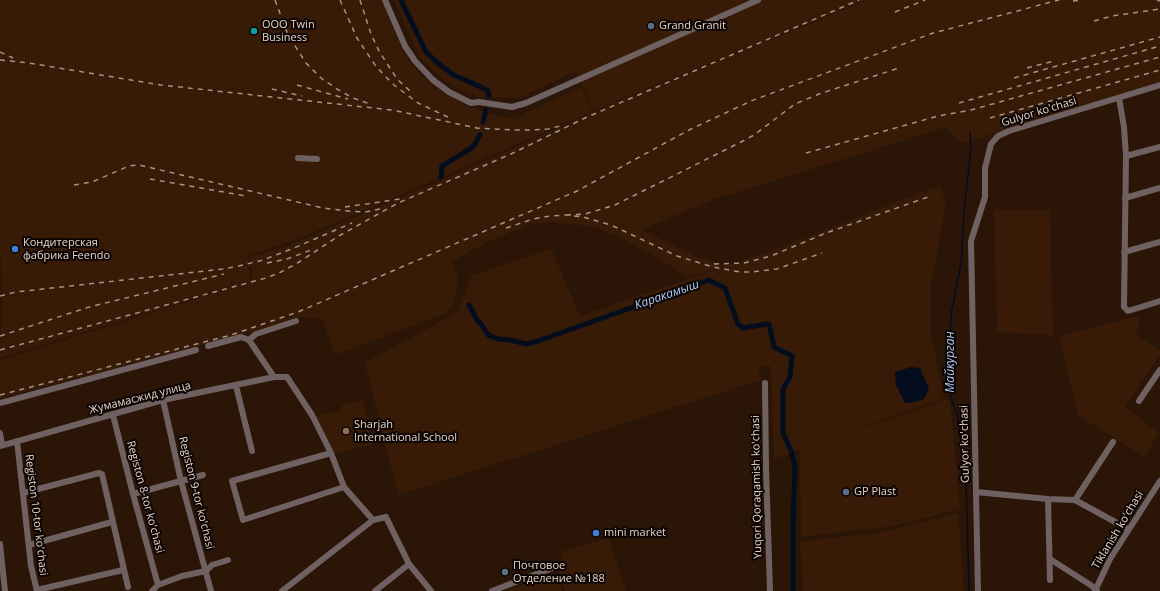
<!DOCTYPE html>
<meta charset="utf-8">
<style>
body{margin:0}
canvas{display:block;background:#2a1506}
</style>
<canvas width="1160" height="591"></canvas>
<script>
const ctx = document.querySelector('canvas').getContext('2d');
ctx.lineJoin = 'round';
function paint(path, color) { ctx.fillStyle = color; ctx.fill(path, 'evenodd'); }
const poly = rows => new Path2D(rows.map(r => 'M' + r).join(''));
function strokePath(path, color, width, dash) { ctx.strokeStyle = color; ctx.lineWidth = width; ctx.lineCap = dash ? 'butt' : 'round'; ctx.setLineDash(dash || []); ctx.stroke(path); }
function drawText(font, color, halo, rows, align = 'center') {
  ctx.font = font + ' "Open Sans",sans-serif'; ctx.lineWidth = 4; ctx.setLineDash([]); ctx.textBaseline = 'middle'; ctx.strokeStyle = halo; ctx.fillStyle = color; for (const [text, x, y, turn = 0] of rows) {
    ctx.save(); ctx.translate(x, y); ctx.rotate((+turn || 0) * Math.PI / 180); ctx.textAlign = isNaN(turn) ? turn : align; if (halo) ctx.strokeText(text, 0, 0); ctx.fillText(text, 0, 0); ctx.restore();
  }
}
paint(poly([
 [0,0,381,0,405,56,421,75,437,88,471,108,505,118,514,118,581,87,593,111,387,201,297,239,248,256,250,279,253,278,249,257,286,247,512,149,594,111,869,0,1160,0,1160,84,962,143,953,136,947,127,715,199,641,230,698,257,727,265,686,278,672,266,621,238,591,226,552,222,534,223,491,240,453,261,458,279,454,304,446,313,335,355,322,319,297,317,237,336,0,398,0,360,234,287,233,281,231,281,231,287,0,358,2,298,0,243],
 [394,0,867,0,594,110,575,71,519,98,477,97,457,88,442,79,419,57],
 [940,185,946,204,931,284,931,334,944,398,774,459,771,366,758,367,761,380,398,495,365,363,458,312,471,276,551,248,580,316,785,246],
 [994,209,1050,210,1053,335,997,332],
 [1138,316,1140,325,1135,334,1160,350,1160,355,1125,407,1159,433,1144,457,1078,415,1059,336],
 [363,400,373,444,334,454,315,417,342,409,342,405],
 [943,400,950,400,960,508,917,520,880,528,801,537,800,450],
 [958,513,964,591,803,591,800,542,882,532],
 [609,538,626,591,565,591,559,574,563,551],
 [555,573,562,591,506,591]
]), '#371b07');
paint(poly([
 [911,367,920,368,929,389,924,399,911,403,905,403,896,385,895,372]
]), '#030d1e');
strokePath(poly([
 [969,591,966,479,957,413,951,399,950,357,951,314,961,264,964,212,971,147,970,133]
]), '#030d1e', 1.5);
strokePath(poly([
 [401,0,426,52,439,64,452,74,485,89,488,91,489,96],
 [483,122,486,110],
 [441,177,442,166,473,147,480,135],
 [469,305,477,320,481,324,488,335,498,339,511,340,526,344,538,341,709,280,725,288,738,324,743,328,766,324,769,324,774,347,792,356,790,377,783,389,783,433,791,451,795,465,793,520,793,591]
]), '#030d1e', 5);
strokePath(poly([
 [385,0,405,46,415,61,433,80,449,92,471,103,479,102,512,107,526,103,758,0],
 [1119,98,1124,127,1126,156,1124,307,1128,311,1160,301],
 [1126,156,1160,147],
 [298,158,317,159],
 [1125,198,1160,188],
 [1124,252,1160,242],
 [249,340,256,334,296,321],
 [208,346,241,337,249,340,274,377],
 [765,383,766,468,770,591],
 [236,386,252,451],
 [163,400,181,481,211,591],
 [1139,401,1160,370],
 [0,403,196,350],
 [113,415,133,494,158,585],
 [0,433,2,445],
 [17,441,31,566,37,591],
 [0,446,163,400,274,377,287,377,312,415,331,453,344,487,373,520,386,517],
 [331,453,232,481,243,520,344,487],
 [976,492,1048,499,1075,500,1128,529],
 [23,493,99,473,102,474,128,587],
 [133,494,203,475],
 [1048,499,1050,580],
 [1075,500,1113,442],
 [386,517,409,564,431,591],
 [0,544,5,591],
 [29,545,112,522],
 [1050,559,1092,586,1097,591],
 [206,571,212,565,228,560],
 [37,590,123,570],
 [152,591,158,585,182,576,206,571],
 [282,591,373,520],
 [375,591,409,564],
 [492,591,560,565],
 [978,591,971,241,985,197,985,168,991,144,998,136,1009,131,1160,85],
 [1095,591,1110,559,1160,481]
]), '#6f6162', 6);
strokePath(poly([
 [275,0,288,35,306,63,321,78,337,89,353,98,370,104],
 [340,0,357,38,375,65,384,75,394,85,418,103,450,118],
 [360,0,371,34,379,51,397,79,410,91],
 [1157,0,1160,1],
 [1073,1,1082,0],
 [895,12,925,0],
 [1094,21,1112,16,1160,9],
 [0,52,13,58],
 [0,60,29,63,161,85,392,110,477,128,515,130,532,130,548,129,560,126],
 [1027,68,1054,61],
 [1014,78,1160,37],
 [297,85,348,99],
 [272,89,302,96],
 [959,103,1160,46],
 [990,118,1160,70],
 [806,153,938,116,971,110,1160,57],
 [150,179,246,196],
 [74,185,92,182,129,166,139,165,323,208,348,211,365,212,385,208],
 [345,207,400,199],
 [566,215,585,214,615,205,743,141,754,135,795,104,819,94,899,68],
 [506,228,533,219,550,216,566,215,583,217,611,225,677,256,713,267,740,272,751,272,777,269,822,253],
 [267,263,287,259,311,250],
 [714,264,744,263,771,256,826,233,928,197],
 [0,296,16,292,223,269,239,266,263,260,294,248,352,223],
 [0,336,89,307,224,274],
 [0,350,266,278,281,272,299,262,337,237,398,203,511,154,585,118,859,0],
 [0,395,231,335,298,312,577,191,689,130,751,101,933,33,1059,0]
]), '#a49387', 1.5, [5, 5]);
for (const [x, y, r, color] of [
 [651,26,4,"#5c6f8a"],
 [254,31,4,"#0f9aa8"],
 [15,249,4,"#3f7fe0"],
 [346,431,4,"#8d6e63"],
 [846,492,4,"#5c6f8a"],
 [596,533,4,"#3f7fe0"],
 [505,572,4,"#5c6f8a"]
]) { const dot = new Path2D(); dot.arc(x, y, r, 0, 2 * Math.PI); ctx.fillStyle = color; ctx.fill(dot); strokePath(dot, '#0c0401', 1.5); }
drawText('11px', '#e3d4ca', '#0c0401', [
 ["ООО Twin",262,25],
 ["Business",262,38],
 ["Grand Granit",659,26],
 ["Кондитерская",23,243],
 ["фабрика Feendo",23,256],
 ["Sharjah",354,425],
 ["International School",354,438],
 ["GP Plast",854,492],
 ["mini market",604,533],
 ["Почтовое",513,566],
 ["Отделение №188",513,579]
], 'left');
drawText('11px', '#e3d4ca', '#0c0401', [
 ["Gulyor ko'chasi",1039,112,-17],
 ["Жумамасжид улица",140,398,-14],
 ["Gulyor ko'chasi",965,444,-91],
 ["Yuqori Qoraqamish ko'chasi",757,487,-91],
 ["Registon 9-tor ko'chasi",196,493,76],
 ["Registon 8-tor ko'chasi",145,497,75],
 ["Registon 10-tor ko'chasi",36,515,83],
 ["Tiklanish ko'chasi",1118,530,-59]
]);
drawText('italic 12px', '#acccf8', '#0c0401', [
 ["Каракамыш",667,295,-19],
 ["Майкурган",951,362,-90]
]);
</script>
